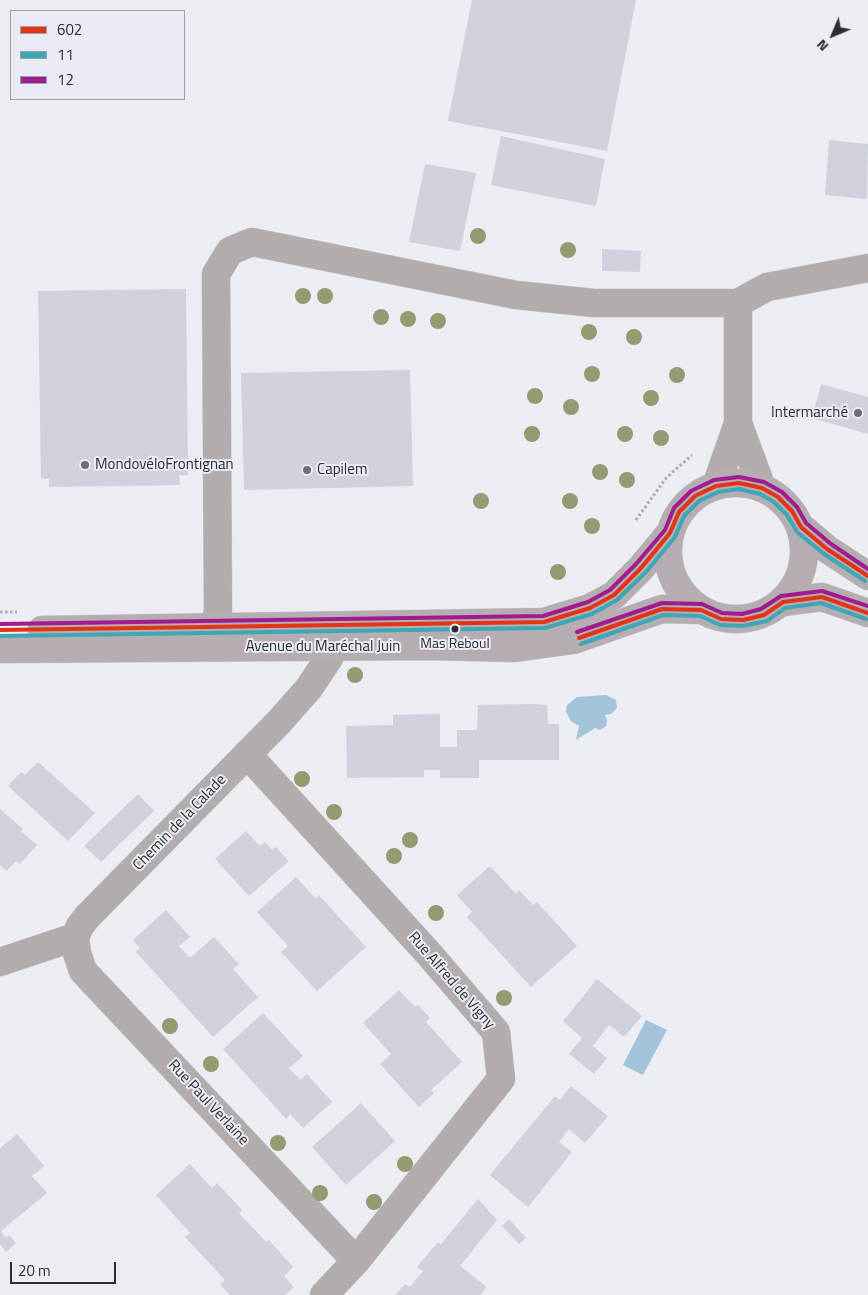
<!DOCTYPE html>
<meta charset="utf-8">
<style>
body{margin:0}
#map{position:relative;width:868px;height:1295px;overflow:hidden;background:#ecedf2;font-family:"Titillium Web",sans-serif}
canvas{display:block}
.legend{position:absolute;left:10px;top:10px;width:175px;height:90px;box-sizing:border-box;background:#e9ecf5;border:1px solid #9da0a6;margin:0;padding:6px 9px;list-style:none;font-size:15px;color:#2c2d30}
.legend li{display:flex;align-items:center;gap:10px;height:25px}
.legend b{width:25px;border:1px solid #9da0a6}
.north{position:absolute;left:808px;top:10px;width:50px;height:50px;-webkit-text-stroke:4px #e9ecf5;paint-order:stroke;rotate:225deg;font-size:14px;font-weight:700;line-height:20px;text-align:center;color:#2c2d30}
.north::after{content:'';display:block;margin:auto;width:18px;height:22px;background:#2c2d30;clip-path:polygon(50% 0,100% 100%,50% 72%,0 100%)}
.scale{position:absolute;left:10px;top:1262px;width:106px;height:22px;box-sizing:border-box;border:2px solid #2c2d30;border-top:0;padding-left:6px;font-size:15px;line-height:18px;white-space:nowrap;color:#2c2d30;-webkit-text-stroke:4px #e9ecf5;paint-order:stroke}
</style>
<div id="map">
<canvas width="868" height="1295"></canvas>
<ul class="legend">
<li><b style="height:6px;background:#e43417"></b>602</li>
<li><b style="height:6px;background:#3ea6b4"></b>11</li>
<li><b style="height:6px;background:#a01c8f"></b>12</li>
</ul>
<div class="north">N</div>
<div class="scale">20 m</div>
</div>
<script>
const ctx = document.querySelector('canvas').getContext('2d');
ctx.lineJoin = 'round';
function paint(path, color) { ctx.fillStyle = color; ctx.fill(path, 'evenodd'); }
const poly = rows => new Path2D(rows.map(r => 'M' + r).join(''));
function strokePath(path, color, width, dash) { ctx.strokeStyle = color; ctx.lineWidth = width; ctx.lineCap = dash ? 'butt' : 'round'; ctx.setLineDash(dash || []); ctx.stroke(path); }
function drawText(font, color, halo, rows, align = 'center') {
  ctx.font = font + ' "Titillium Web",sans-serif'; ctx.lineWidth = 4; ctx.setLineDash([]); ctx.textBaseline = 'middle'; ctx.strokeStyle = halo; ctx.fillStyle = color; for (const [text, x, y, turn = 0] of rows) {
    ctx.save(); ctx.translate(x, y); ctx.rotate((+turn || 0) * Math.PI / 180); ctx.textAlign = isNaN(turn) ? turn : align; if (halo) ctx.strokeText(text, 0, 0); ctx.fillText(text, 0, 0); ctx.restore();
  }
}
paint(poly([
 [606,695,616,700,617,708,611,714,605,715,607,720,606,726,600,730,595,728,576,740,579,726,571,721,566,712,567,705,577,697],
 [646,1020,667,1030,643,1075,623,1065]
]), '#a3c3da');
paint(poly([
 [472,0,636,0,607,151,448,121],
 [501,136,605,159,596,206,491,185],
 [829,140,868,144,867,199,825,195],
 [425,164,476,173,460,251,409,242],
 [602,249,641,251,640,272,602,271],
 [186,289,188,475,179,475,180,485,49,487,49,479,41,478,38,291],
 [410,370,413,486,244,490,241,373],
 [821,384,868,397,868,434,812,418],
 [536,704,547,705,548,724,559,724,559,760,479,760,479,778,440,778,440,770,424,770,424,777,347,778,346,726,393,725,393,715,440,714,440,747,457,747,457,730,477,730,478,705],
 [38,762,95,813,68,841,8,786,21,772,25,775],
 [138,794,154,811,101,862,84,846],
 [0,809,23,829,21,831,37,845,20,864,16,861,7,871,0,865],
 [246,831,260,846,265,842,272,850,276,847,289,861,249,896,215,859],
 [490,866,516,894,519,890,533,905,537,902,577,946,531,987,467,917,472,912,457,895],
 [296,877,316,899,319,895,366,947,317,991,281,952,288,946,257,912],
 [166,910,190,937,179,946,190,958,214,937,239,964,233,969,258,997,213,1037,136,952,140,948,133,940],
 [597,979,642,1016,624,1037,609,1025,593,1046,607,1058,594,1074,569,1054,582,1038,563,1021],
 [399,990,415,1007,418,1005,430,1018,426,1022,462,1062,431,1090,434,1093,419,1107,380,1064,391,1054,363,1023],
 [263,1013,303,1056,289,1068,300,1080,307,1074,332,1102,303,1128,290,1114,286,1119,223,1049],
 [571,1086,608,1116,585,1143,569,1129,559,1142,572,1152,528,1207,490,1175,555,1096,560,1100],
 [361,1103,395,1141,346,1185,312,1147],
 [17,1134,44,1166,32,1176,47,1193,1,1231,6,1238,9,1235,16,1243,6,1252,0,1244,0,1148],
 [190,1164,212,1188,217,1183,242,1210,239,1213,266,1242,269,1240,293,1267,284,1276,294,1287,285,1295,230,1295,220,1284,225,1280,185,1237,190,1233,156,1195],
 [478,1199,497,1220,460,1266,487,1287,480,1295,395,1295,405,1284,410,1287,423,1271,417,1267,438,1242,441,1244],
 [509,1219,526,1238,519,1244,502,1226]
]), '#cfd2dd');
const minor = poly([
 [738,423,762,488],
 [716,486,738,423,738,303,767,287,868,268],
 [215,628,218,610,216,274,230,251,252,242,516,295,594,303,738,303],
 [247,754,429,954,496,1032,501,1079,356,1261,324,1295],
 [75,937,77,953,83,971,356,1261],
 [0,962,75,937,80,926,87,917,279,722,309,688,329,658,333,646]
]);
const major = poly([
 '668 551a68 68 0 1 1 136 0a68 68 0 1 1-136 0Z',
 [801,527,827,549,868,576],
 [783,602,822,597,868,613],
 [42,630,544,622,590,608,614,595,641,568,670,533],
 [0,649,430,646,515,648,573,640,662,609,701,610]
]);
strokePath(minor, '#cacbce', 29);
strokePath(major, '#cacbce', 29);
strokePath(poly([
 [636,520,666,478,692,455],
 [0,612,17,612]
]), '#aeabac', 3, [2.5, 2.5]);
strokePath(minor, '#b3acac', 28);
strokePath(major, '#b5adb1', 28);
strokePath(poly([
 [0,630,544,622,590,608,614,595,641,568,670,533,679,512,695,496,716,486,739,483,762,488,778,497,792,511,801,527,827,549,868,576],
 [579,638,662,609,701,610,721,619,743,620,764,615,783,602,822,597,868,613]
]), '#e43417', 4);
strokePath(poly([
 [0,636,545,628,592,614,617,600,646,572,675,537,684,516,699,501,718,492,739,489,760,494,774,502,787,515,797,532,824,554,865,581],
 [581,644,663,615,700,616,720,625,743,626,767,621,785,608,821,603,866,619]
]), '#3ea6b4', 4);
strokePath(poly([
 [0,624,543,616,588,602,610,590,636,564,665,530,674,508,691,491,714,480,739,477,764,482,782,492,797,507,806,523,831,544,868,569],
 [577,632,662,603,702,604,722,613,742,614,761,609,781,596,822,591,868,606]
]), '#a01c8f', 4);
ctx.fillStyle = '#949a71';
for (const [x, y] of [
 [478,236],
 [568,250],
 [303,296],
 [325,296],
 [381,317],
 [408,319],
 [438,321],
 [589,332],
 [634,337],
 [592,374],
 [677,375],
 [535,396],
 [651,398],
 [571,407],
 [532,434],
 [625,434],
 [661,438],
 [600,472],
 [627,480],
 [481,501],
 [570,501],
 [592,526],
 [558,572],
 [355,675],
 [302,779],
 [334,812],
 [410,840],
 [394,856],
 [436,913],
 [504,998],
 [170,1026],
 [211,1064],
 [278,1143],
 [405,1164],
 [320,1193],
 [374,1202]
]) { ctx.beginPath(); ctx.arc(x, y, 8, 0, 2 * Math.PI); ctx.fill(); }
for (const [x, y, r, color] of [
 [858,413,5,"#6f7074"],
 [85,465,5,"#6f7074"],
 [307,470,5,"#6f7074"],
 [455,629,4.5,"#2c2d30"]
]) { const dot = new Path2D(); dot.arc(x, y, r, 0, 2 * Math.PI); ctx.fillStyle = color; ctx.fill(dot); strokePath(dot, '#e9ecf5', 2); }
drawText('14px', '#2c2d30', '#e9ecf5', [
 ["Mas Reboul",455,645]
]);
drawText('15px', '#2c2d30', '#e9ecf5', [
 ["Intermarché",848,413,"right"],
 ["MondovéloFrontignan",95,465],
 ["Capilem",317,470]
], 'left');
drawText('15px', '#2c2d30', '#e9ecf5', [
 ["Avenue du Maréchal Juin",323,647],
 ["Chemin de la Calade",180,823,-46],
 ["Rue Alfred de Vigny",451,981,49],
 ["Rue Paul Verlaine",208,1103,47]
]);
</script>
